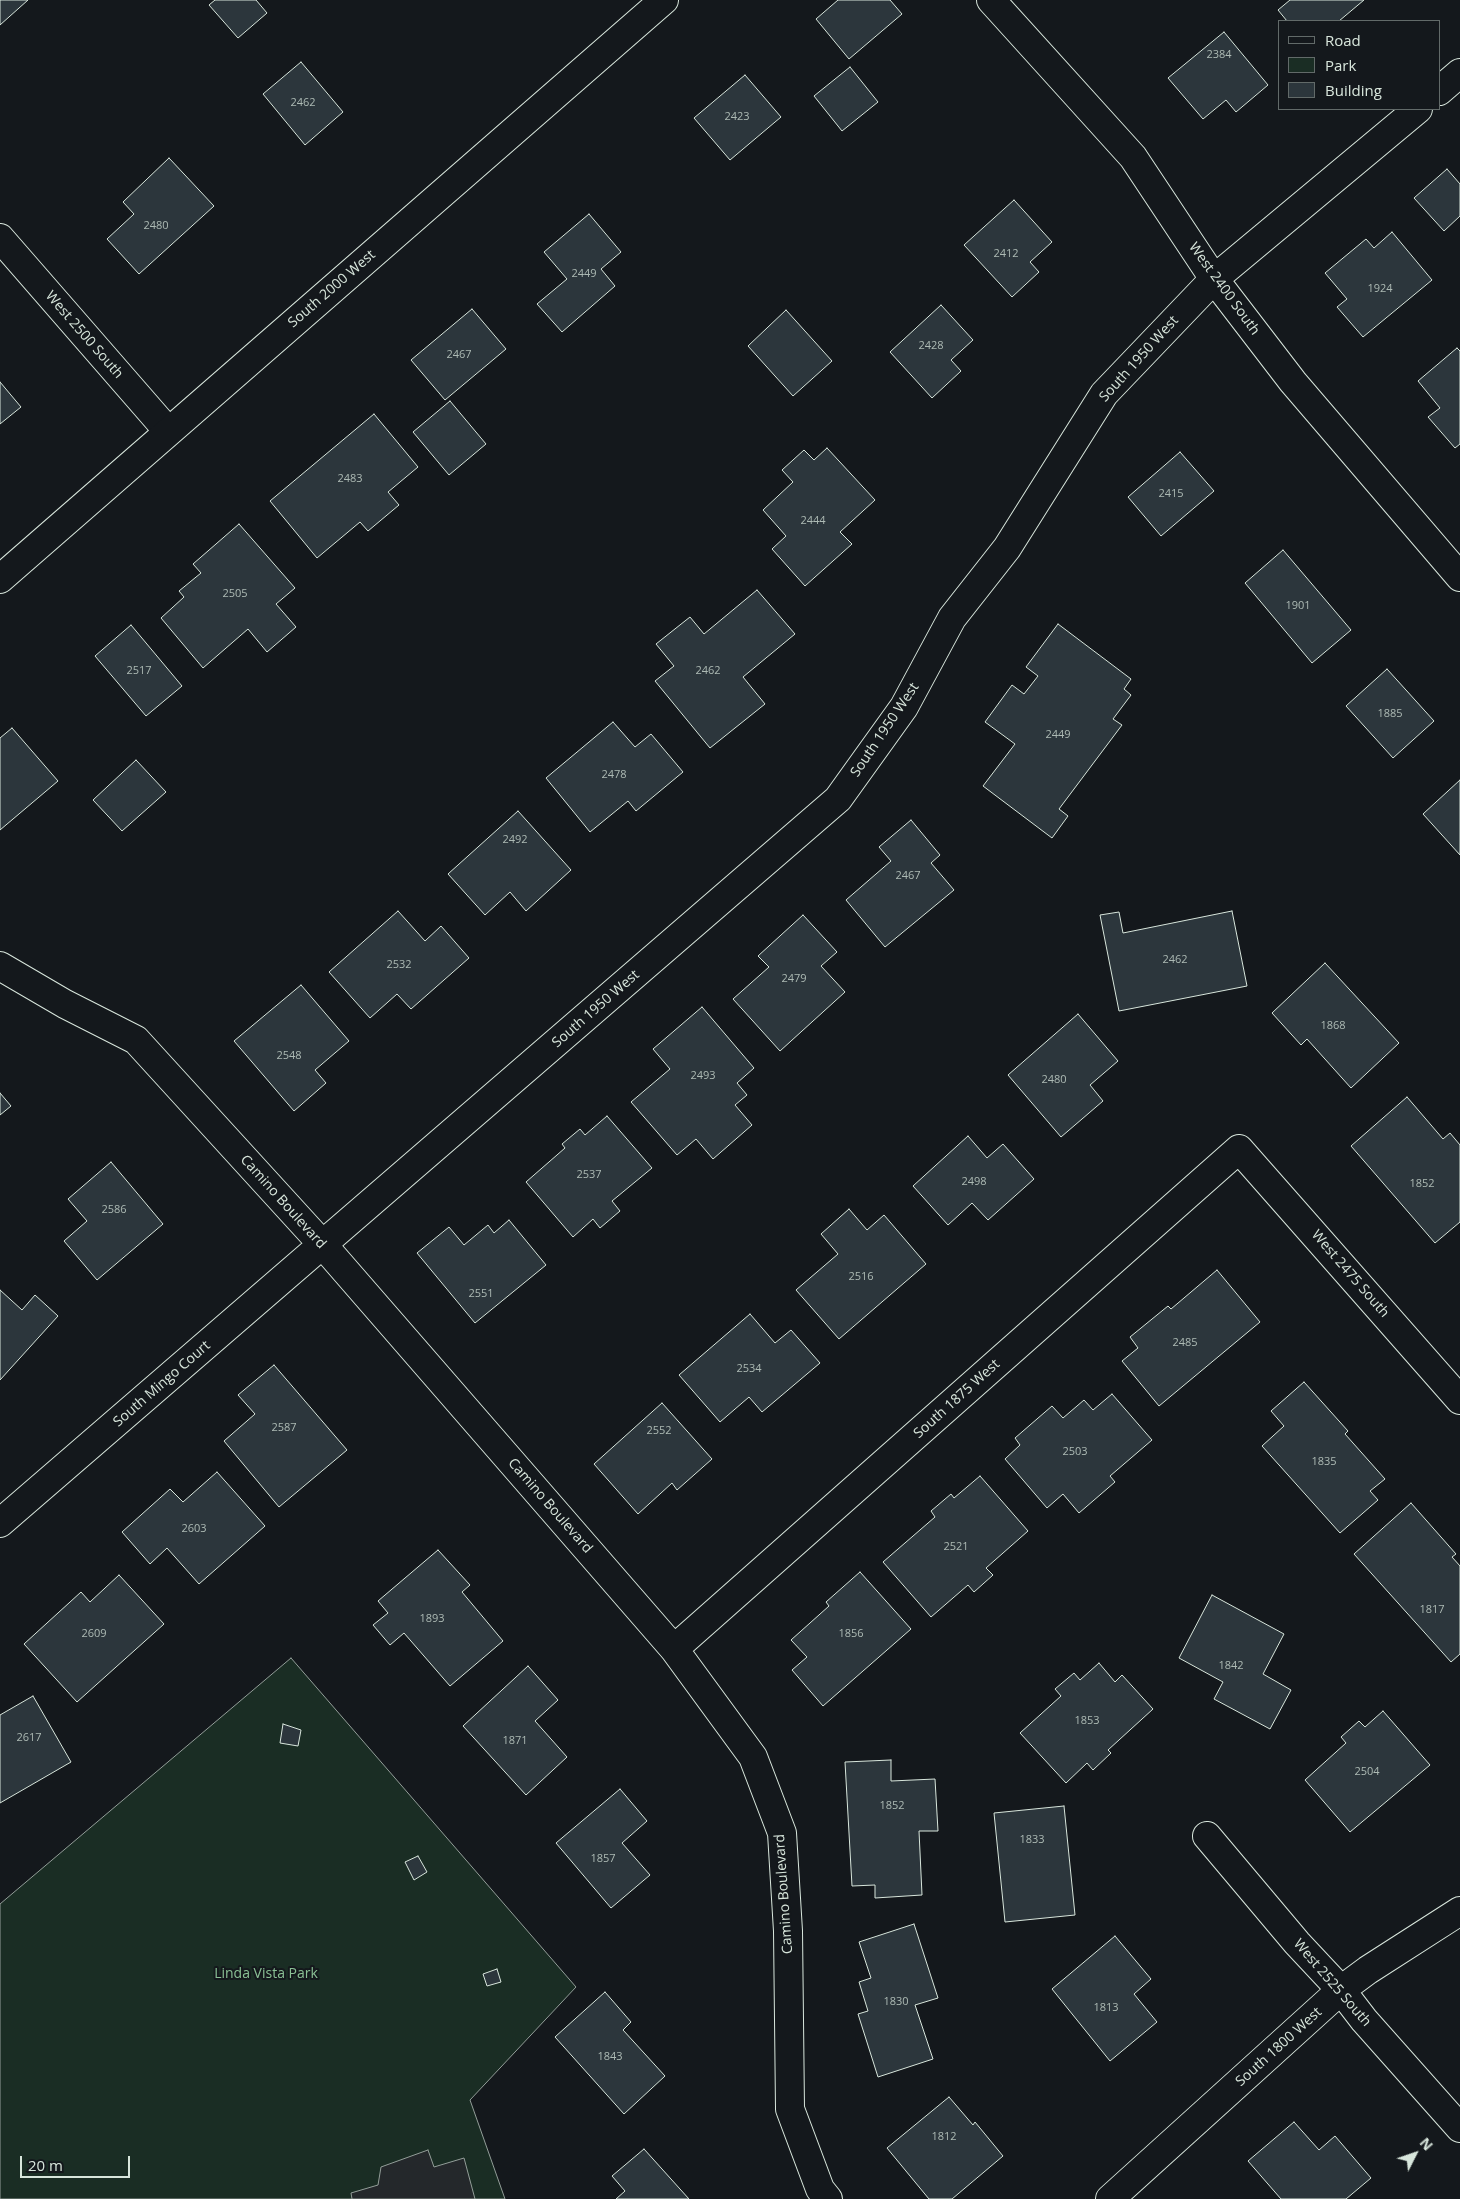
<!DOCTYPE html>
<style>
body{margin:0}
#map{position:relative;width:1460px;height:2199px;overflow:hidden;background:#14181c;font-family:"Open Sans",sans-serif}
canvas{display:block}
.legend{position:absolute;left:1278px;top:20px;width:162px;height:90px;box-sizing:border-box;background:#14181c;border:1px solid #626a69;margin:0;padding:6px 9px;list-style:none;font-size:15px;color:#d8e6dc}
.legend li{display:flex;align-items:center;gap:10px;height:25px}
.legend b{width:25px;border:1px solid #626a69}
.north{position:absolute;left:1390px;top:2129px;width:50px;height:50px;-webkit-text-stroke:4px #14181c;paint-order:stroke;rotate:49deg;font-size:14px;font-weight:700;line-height:20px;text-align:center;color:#d8e6dc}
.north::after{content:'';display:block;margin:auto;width:18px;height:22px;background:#d8e6dc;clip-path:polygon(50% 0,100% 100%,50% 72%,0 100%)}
.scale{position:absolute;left:20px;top:2156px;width:110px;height:22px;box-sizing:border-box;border:2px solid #d8e6dc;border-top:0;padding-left:6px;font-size:15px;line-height:18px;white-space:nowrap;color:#d8e6dc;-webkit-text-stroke:4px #14181c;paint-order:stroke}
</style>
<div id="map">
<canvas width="1460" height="2199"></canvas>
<ul class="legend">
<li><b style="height:6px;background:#14181c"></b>Road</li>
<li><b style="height:14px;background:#1a2d24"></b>Park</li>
<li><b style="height:14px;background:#2c363c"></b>Building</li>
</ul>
<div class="north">N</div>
<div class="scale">20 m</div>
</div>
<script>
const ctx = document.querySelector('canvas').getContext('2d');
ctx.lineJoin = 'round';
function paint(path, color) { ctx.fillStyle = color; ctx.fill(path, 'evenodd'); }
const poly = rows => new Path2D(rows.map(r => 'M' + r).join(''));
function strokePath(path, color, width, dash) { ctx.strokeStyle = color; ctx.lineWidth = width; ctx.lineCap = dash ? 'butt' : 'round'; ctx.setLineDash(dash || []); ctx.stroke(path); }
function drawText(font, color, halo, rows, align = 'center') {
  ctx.font = font + ' "Open Sans",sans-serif'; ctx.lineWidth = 4; ctx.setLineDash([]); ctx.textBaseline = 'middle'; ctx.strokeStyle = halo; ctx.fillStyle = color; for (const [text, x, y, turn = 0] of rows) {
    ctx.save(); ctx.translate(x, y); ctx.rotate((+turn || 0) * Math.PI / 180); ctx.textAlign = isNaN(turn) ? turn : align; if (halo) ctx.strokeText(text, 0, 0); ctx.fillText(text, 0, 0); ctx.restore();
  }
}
const green = poly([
 [291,1658,576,1987,470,2100,505,2199,0,2199,0,1904,291,1658]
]);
paint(green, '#1a2d24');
strokePath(green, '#939e99', 1);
const parking = poly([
 [428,2150,434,2167,464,2158,475,2199,352,2199,351,2193,378,2185,381,2167,428,2150]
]);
paint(parking, '#24282b');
strokePath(parking, '#939e99', 1);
const building = poly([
 [0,0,28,0,0,25,0,0],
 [215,0,256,0,267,13,238,38,209,5,215,0],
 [838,0,890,0,902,14,849,59,816,19,838,0],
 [1290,0,1364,0,1339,21,1287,21,1278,10,1290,0],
 [1224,32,1268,85,1236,112,1226,100,1203,119,1168,78,1224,32],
 [301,62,343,112,305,145,263,94,301,62],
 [850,67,878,102,842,131,814,96,850,67],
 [745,75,781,117,730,160,694,118,745,75],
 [169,158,214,206,139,274,107,239,134,214,123,202,169,158],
 [1447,169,1460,184,1460,216,1444,231,1414,198,1447,169],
 [1014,200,1052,242,1030,262,1039,272,1012,297,964,245,1014,200],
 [589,214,621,252,601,269,615,286,562,332,537,304,567,279,544,252,589,214],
 [1392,232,1432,280,1363,337,1337,307,1347,299,1325,273,1366,239,1374,248,1392,232],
 [941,305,973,340,951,360,961,371,932,398,890,352,941,305],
 [472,309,506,349,445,400,411,360,472,309],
 [786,310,832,361,793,396,748,346,786,310],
 [1457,348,1460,351,1460,444,1455,448,1428,417,1440,408,1418,381,1457,348],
 [0,382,21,407,0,424,0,382],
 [450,401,486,444,449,475,413,432,450,401],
 [374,414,418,467,388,492,399,505,368,531,360,522,317,558,270,501,374,414],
 [827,448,875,500,840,532,852,544,805,586,772,549,786,536,763,510,793,482,782,470,804,450,814,460,827,448],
 [1180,452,1214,491,1161,536,1128,497,1180,452],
 [239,524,295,588,276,604,296,627,267,652,248,629,203,668,161,618,184,597,179,591,201,573,193,564,239,524],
 [1283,550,1351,630,1312,663,1245,583,1283,550],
 [757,590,795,634,743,677,765,704,710,748,655,681,674,666,656,644,690,617,704,634,757,590],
 [1058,624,1131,679,1124,689,1131,695,1113,719,1122,725,1059,809,1068,816,1052,838,983,786,1015,744,985,722,1012,685,1024,694,1038,676,1026,667,1058,624],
 [131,625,182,686,146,716,95,656,131,625],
 [1387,669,1434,721,1393,758,1346,706,1387,669],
 [613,722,635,747,651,734,683,772,636,811,628,801,590,832,546,778,613,722],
 [12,728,58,781,0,830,0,738,12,728],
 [136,760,166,792,122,831,93,800,136,760],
 [1460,780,1460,855,1423,814,1460,780],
 [518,811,571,870,526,911,510,892,485,915,448,874,518,811],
 [911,820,940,855,931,863,954,890,885,947,846,900,891,861,879,847,911,820],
 [398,911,425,941,441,926,469,958,411,1009,397,994,370,1018,329,972,398,911],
 [1232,911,1247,986,1119,1011,1100,915,1119,912,1123,933,1232,911],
 [803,915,837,952,821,966,845,992,780,1051,733,999,769,967,758,956,803,915],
 [1325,963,1399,1043,1351,1088,1307,1039,1301,1045,1272,1013,1325,963],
 [301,985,349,1041,315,1070,326,1083,294,1111,234,1041,301,985],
 [702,1007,754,1068,737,1083,747,1095,735,1105,752,1125,713,1159,696,1139,677,1155,631,1102,670,1069,653,1049,702,1007],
 [1078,1014,1118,1061,1090,1085,1103,1101,1061,1137,1008,1075,1078,1014],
 [0,1093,11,1106,0,1115,0,1093],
 [1407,1097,1443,1139,1450,1133,1460,1145,1460,1222,1435,1243,1351,1146,1407,1097],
 [607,1116,652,1168,612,1201,620,1211,600,1228,593,1219,573,1237,526,1182,565,1148,562,1144,580,1129,585,1135,607,1116],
 [968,1136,987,1158,1003,1144,1034,1179,988,1220,972,1203,948,1225,913,1186,968,1136],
 [111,1162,163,1224,97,1280,64,1241,87,1221,68,1199,111,1162],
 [849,1209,867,1230,884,1215,926,1264,839,1339,796,1290,838,1254,821,1234,849,1209],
 [509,1220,546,1265,475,1323,417,1253,449,1227,464,1245,488,1225,494,1233,509,1220],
 [1217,1270,1260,1322,1159,1406,1122,1361,1138,1348,1130,1337,1168,1306,1171,1309,1217,1270],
 [0,1290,22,1310,35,1295,58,1316,0,1380,0,1290],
 [750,1314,775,1343,791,1330,820,1363,762,1412,749,1397,720,1422,679,1375,750,1314],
 [274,1365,347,1450,279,1507,224,1441,255,1414,238,1395,274,1365],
 [1304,1382,1348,1431,1345,1434,1385,1479,1370,1491,1378,1500,1340,1533,1262,1446,1284,1426,1271,1411,1304,1382],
 [1112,1394,1152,1440,1110,1476,1115,1482,1079,1513,1063,1494,1047,1508,1005,1459,1020,1445,1015,1438,1052,1406,1063,1418,1084,1400,1093,1410,1112,1394],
 [662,1403,712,1459,677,1490,672,1483,638,1514,594,1464,662,1403],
 [217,1472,265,1526,199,1584,167,1548,150,1564,122,1532,170,1489,183,1502,217,1472],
 [980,1476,1028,1531,986,1568,993,1575,974,1592,968,1585,931,1617,883,1562,935,1517,931,1511,951,1494,954,1498,980,1476],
 [1411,1503,1456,1554,1452,1557,1460,1566,1460,1654,1451,1662,1354,1554,1411,1503],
 [438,1550,470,1585,462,1592,503,1641,450,1686,404,1633,390,1645,373,1625,388,1613,378,1601,438,1550],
 [860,1572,911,1629,823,1706,792,1670,807,1657,791,1640,829,1606,826,1602,860,1572],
 [119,1575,164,1624,77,1702,24,1644,81,1592,90,1602,119,1575],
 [1212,1595,1284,1634,1263,1674,1291,1690,1270,1729,1214,1699,1223,1682,1179,1658,1212,1595],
 [1099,1663,1115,1682,1122,1675,1153,1709,1108,1750,1111,1753,1093,1770,1087,1763,1066,1783,1020,1733,1061,1696,1055,1689,1074,1673,1080,1680,1099,1663],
 [528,1666,558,1700,535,1721,567,1757,526,1795,463,1726,528,1666],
 [33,1696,71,1762,0,1803,0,1715,33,1696],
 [1383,1711,1430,1765,1350,1832,1305,1780,1346,1743,1341,1737,1359,1721,1365,1727,1383,1711],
 [283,1724,301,1730,298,1746,280,1743,283,1724],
 [891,1760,891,1781,935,1779,938,1831,919,1831,922,1895,875,1898,875,1885,852,1886,845,1762,891,1760],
 [620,1789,647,1821,622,1843,650,1875,611,1908,556,1843,620,1789],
 [1064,1806,1075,1915,1005,1922,994,1813,1064,1806],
 [418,1856,427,1872,414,1880,405,1862,418,1856],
 [914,1924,938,1998,915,2005,933,2059,878,2077,858,2014,868,2011,859,1982,871,1978,859,1942,914,1924],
 [1115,1936,1151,1979,1134,1994,1157,2022,1110,2061,1052,1989,1115,1936],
 [497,1969,501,1982,487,1986,483,1974,497,1969],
 [605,1992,631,2022,623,2030,665,2076,624,2114,555,2037,605,1992],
 [949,2097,973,2125,975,2122,1003,2156,952,2199,929,2199,887,2148,949,2097],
 [1294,2122,1319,2150,1335,2136,1371,2178,1346,2199,1281,2199,1248,2161,1294,2122],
 [644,2149,689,2199,616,2199,625,2191,612,2176,644,2149]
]);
paint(building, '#2c363c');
strokePath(building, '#d8e6dc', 1);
const minor = poly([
 [991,0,1133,157,1214,279,1293,382,1460,577],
 [1439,91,1460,73],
 [0,238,168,431],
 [0,966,65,1004,136,1040,323,1245,674,1649,753,1757,782,1833,788,1931,790,2109,820,2189,828,2199],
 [0,1523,838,799,904,707,952,618,1007,548,1104,394,1214,279,1418,109],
 [674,1649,1239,1149,1460,1400],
 [1207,1836,1297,1943,1341,1990,1364,2020,1460,2128],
 [1110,2199,1341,1990,1368,1970,1460,1911]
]);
const major = poly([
 [0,579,664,0]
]);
strokePath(minor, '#d8e6dc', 30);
strokePath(major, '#d8e6dc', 30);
strokePath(minor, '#14181c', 28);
strokePath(major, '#14181c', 28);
drawText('11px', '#adbab4', null, [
 ["2384",1219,55],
 ["2462",303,103],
 ["2423",737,117],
 ["2480",156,226],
 ["2412",1006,254],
 ["2449",584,274],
 ["1924",1380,289],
 ["2428",931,346],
 ["2467",459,355],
 ["2483",350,479],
 ["2415",1171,494],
 ["2444",813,521],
 ["2505",235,594],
 ["1901",1298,606],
 ["2517",139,671],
 ["2462",708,671],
 ["1885",1390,714],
 ["2449",1058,735],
 ["2478",614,775],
 ["2492",515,840],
 ["2467",908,876],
 ["2462",1175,960],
 ["2532",399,965],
 ["2479",794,979],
 ["1868",1333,1026],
 ["2548",289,1056],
 ["2493",703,1076],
 ["2480",1054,1080],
 ["2537",589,1175],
 ["2498",974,1182],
 ["1852",1422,1184],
 ["2586",114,1210],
 ["2516",861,1277],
 ["2551",481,1294],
 ["2485",1185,1343],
 ["2534",749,1369],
 ["2587",284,1428],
 ["2552",659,1431],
 ["2503",1075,1452],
 ["1835",1324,1462],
 ["2603",194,1529],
 ["2521",956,1547],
 ["1817",1432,1610],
 ["1893",432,1619],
 ["2609",94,1634],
 ["1856",851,1634],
 ["1842",1231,1666],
 ["1853",1087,1721],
 ["2617",29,1738],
 ["1871",515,1741],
 ["2504",1367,1772],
 ["1852",892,1806],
 ["1833",1032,1840],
 ["1857",603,1859],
 ["1830",896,2002],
 ["1813",1106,2008],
 ["1843",610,2057],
 ["1812",944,2137]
]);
drawText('14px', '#d8e6dc', '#14181c', [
 ["South 2000 West",332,289,-41],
 ["West 2400 South",1224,289,54],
 ["West 2500 South",84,335,49],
 ["South 1950 West",1139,359,-48],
 ["South 1950 West",885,730,-56],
 ["South 1950 West",596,1009,-41],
 ["Camino Boulevard",283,1202,48],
 ["West 2475 South",1350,1274,49],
 ["South Mingo Court",162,1384,-41],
 ["South 1875 West",957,1399,-42],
 ["Camino Boulevard",550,1506,49],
 ["Camino Boulevard",784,1894,-94],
 ["West 2525 South",1332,1983,49],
 ["South 1800 West",1279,2047,-42]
]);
drawText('14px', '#8ac095', '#14181c', [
 ["Linda Vista Park",266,1974]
]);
</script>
